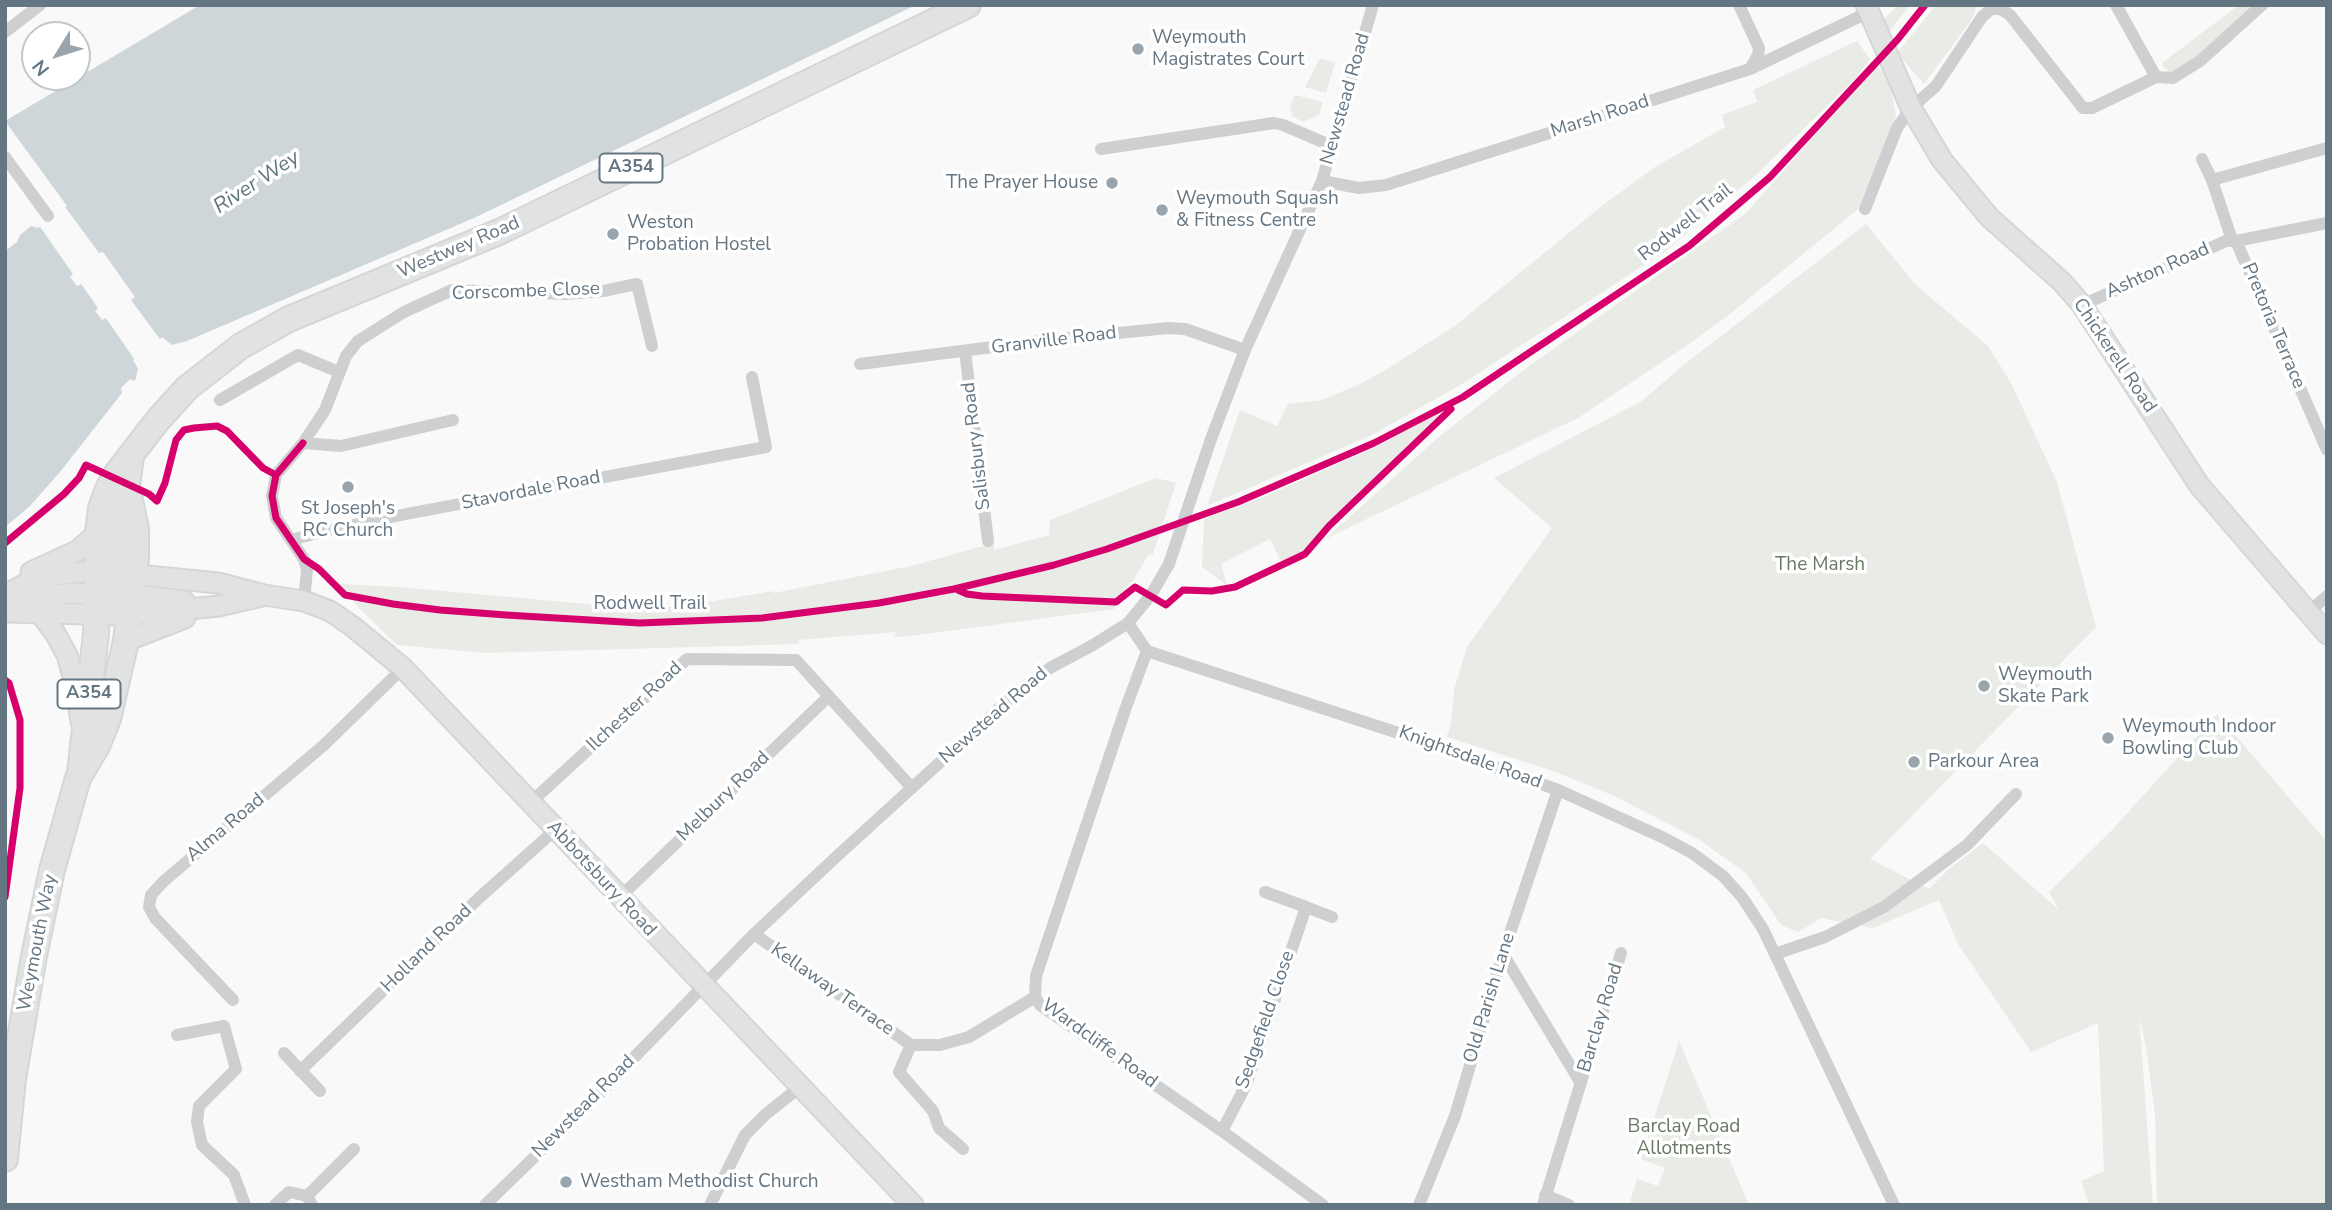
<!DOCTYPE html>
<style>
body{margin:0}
#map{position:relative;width:2332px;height:1210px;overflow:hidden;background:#f9f9f9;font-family:"Nunito Sans",sans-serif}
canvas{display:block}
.frame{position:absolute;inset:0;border:7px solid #657683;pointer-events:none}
.north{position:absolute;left:21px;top:21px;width:70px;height:70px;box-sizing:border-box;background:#fff;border:2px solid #c1c8cd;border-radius:50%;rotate:232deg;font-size:19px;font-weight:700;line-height:28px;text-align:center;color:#657683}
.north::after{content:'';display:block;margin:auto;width:24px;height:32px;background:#99a4ac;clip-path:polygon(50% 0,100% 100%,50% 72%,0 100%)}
</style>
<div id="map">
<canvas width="2332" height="1210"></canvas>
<div class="frame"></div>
<div class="north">N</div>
</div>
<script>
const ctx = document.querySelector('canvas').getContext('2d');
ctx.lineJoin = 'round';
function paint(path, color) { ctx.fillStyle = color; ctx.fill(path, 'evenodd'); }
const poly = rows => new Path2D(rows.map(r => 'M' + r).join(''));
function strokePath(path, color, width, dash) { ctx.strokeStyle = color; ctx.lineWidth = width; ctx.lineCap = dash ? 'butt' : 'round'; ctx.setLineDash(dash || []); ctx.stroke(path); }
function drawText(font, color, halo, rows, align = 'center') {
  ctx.font = font + ' "Nunito Sans",sans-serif'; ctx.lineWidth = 7; ctx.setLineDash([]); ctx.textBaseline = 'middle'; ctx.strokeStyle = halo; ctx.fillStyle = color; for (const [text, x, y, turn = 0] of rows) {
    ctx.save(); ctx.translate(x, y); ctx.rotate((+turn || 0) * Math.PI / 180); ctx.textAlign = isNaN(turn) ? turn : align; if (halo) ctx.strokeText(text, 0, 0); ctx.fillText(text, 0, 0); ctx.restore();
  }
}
paint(poly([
 [1898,5,1910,5,1886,36,1880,23],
 [1936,5,1977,5,1972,19,1924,84,1897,53],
 [2239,5,2256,5,2180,71,2171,73,2164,68,2162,63],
 [1857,41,1870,59,1854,80,1756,175,1667,250,1462,384,1372,435,1207,506,1240,410,1277,426,1288,404,1322,400,1360,384,1384,371,1456,325,1603,205,1655,167,1725,127,1722,115,1757,102,1753,90],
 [1320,58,1335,63,1326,93,1305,87],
 [1877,66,1889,79,1896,116,1858,209,1725,318,1686,346,1578,418,1325,539,1440,436,1529,366,1745,214],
 [1295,95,1323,102,1319,115,1303,122,1292,116,1290,105],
 [1866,224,1916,285,1988,346,2011,383,2057,482,2096,627,1870,859,1929,889,1950,868,1983,843,2059,910,2049,892,2112,830,2217,714,2327,842,2327,1205,2157,1205,2155,1114,2146,1047,2139,1015,2153,1205,2089,1205,2081,1181,2104,1171,2098,1023,2031,1052,1958,944,1939,900,1873,928,1821,918,1798,932,1781,925,1746,873,1698,839,1612,795,1553,771,1447,737,1451,724,1454,690,1467,647,1552,528,1494,478,1642,401,1681,367],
 [1457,403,1303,551,1281,561,1270,539,1221,564,1227,585,1202,567,1204,519,1266,496,1376,447],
 [1156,478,1176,483,1153,554,1148,555,1134,579,1120,595,1114,609,910,636,894,637,896,632,798,640,800,644,485,653,397,645,358,607,340,584,398,587,598,605,679,607,773,591,774,593,911,566,994,543,994,550,1049,535,1050,520],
 [1679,1041,1749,1205,1629,1205,1637,1179,1658,1186,1665,1168,1641,1159]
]), '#e8ebe6');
paint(poly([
 [200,5,916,5,474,218,187,341,172,345,162,337,133,360,138,369,135,381,130,379,121,388,122,393,60,472,29,507,5,527,5,251,17,242,20,235,31,226,38,228,67,206,5,121]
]), '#ced6d9');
paint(poly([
 [63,204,99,253,103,252,135,297,131,300,162,342,137,361,139,366,106,318,102,320,95,311,98,308,81,284,77,286,70,277,73,274,38,224]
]), '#f9f9f9');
const secondary = poly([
 [1866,5,1911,108,1942,160,1989,217,2062,282,2082,305,2199,485,2327,634],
 [31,572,77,551,98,533],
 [122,587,137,595,184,601],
 [5,595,27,583,51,575,98,571,218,583,264,595,304,601,330,611,352,626,403,668,913,1205],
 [10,597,78,593,98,597,107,601],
 [5,612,129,615,219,606,262,596],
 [40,613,55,633,67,655,75,684,81,722],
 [126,641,185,618]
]);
const highway = poly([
 [100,612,109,602,115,583,115,522,120,504],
 [80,772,96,634,98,533,101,508,108,489,117,473,158,420,187,388,241,346,289,319,499,232,968,5],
 [5,1159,13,1079,34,956,52,870,78,778,97,746,108,719,126,641,136,558,136,529,127,486,131,457]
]);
strokePath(secondary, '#d5d6d7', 23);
strokePath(highway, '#d5d6d6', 28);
strokePath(poly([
 [1739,5,1759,48,1758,55,1750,69],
 [2116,5,2156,77],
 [5,32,40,5],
 [2156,77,2173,78,2200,61,2262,5],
 [1101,149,1274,123,1283,125,1332,146],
 [5,157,48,216],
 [2202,159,2212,180,2232,240],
 [2212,180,2327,148],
 [1322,181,1359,188,1386,185,1750,69,1869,12],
 [1865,209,1897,128,1911,108,1936,86,1982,17,1991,9,2001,9,2010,15,2083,108,2092,108,2156,77],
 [2236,241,2327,450],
 [2082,305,2226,241,2236,241,2327,223],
 [965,351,988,541],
 [860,364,1039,341,1168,328,1185,329,1245,350],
 [220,400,298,355,339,372],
 [303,443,341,446,453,420],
 [291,540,329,530,406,514,766,447,752,377],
 [304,601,307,570,304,559,276,518,272,496,276,475,303,443,325,410,346,356,358,341,404,312,452,290,566,294,603,291,637,284,652,346],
 [2309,612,2327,596],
 [1128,623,1147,651,1429,743,1558,790,1662,837,1692,853,1723,876,1742,897,1763,929,1894,1205],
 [1147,651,1125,710,1036,976,1035,997,1040,1005,1222,1131,1323,1205],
 [530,803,687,659,796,660,912,788],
 [619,898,829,696],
 [1306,907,1332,917],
 [754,934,911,1045,940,1045,969,1037,1035,997],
 [1503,954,1580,1082],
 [1775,954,1825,937,1884,907,1967,845,2016,794],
 [233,1000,155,918,149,907,151,895,164,881,324,745,403,668],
 [177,1035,224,1026,236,1069,199,1106,197,1122,202,1145,234,1175,245,1205],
 [911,1045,899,1072,933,1111,939,1128,963,1149],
 [284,1053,320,1091],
 [300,1071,479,898,555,830],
 [1222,1131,1246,1085,1306,907,1265,892],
 [1545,1195,1569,1205],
 [307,1196,354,1149],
 [275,1205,289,1192,307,1196,312,1205],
 [485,1205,586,1107,754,934,836,857,1015,694,1050,668,1093,645,1128,623,1151,595,1169,564,1211,439,1245,350,1322,181,1373,5],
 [710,1205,745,1135,766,1114,800,1087],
 [1419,1205,1455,1116,1503,954,1558,790],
 [1543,1205,1621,953]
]), '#cecfd0', 12);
strokePath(secondary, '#e1e2e2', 19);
strokePath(highway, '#e1e2e2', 24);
strokePath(poly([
 [303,443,276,475,272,496,276,518,304,559,319,569,345,595,393,604,440,610,506,615,640,623,762,618,879,603,954,589,1054,565,1107,549,1238,502,1374,443,1463,397,1689,246,1770,177,1898,39,1925,5],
 [5,543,64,494,79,478,86,465,149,494,157,501,165,483,176,440,184,430,194,428,217,426,227,431,263,468,276,475],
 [958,590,967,594,982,596,1116,602,1135,587,1166,605,1183,590,1212,591,1235,587,1305,554,1329,526,1451,409],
 [5,680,9,683,20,720,20,788,5,897]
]), '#d6006c', 7);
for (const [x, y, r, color] of [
 [1138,49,7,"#99a4ac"],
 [1112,183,7,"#99a4ac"],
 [1162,210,7,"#99a4ac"],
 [613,234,7,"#99a4ac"],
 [348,487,7,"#99a4ac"],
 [1984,686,7,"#99a4ac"],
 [2108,738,7,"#99a4ac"],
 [1914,762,7,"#99a4ac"],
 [566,1182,7,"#99a4ac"]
]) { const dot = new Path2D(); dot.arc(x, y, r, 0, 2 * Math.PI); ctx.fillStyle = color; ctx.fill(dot); strokePath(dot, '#fff', 2.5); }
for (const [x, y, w] of [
 [631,168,63],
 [89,694,63]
]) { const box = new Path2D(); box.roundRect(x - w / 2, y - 14.5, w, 29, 5); ctx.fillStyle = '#fff'; ctx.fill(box); strokePath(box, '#657683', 2); }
drawText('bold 18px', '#657683', null, [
 ["A354",631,168],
 ["A354",89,694]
]);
drawText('19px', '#657683', '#fff', [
 ["Weymouth",1152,38],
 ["Magistrates Court",1152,60],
 ["The Prayer House",1098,183,"right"],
 ["Weymouth Squash",1176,199],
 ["& Fitness Centre",1176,221],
 ["Weston",627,223],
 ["Probation Hostel",627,245],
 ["St Joseph's",348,509,"center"],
 ["RC Church",348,531,"center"],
 ["Weymouth",1998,675],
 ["Skate Park",1998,697],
 ["Weymouth Indoor",2122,727],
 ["Bowling Club",2122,749],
 ["Parkour Area",1928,762],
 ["Westham Methodist Church",580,1182]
], 'left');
drawText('19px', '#657683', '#fff', [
 ["Newstead Road",1346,99,-74],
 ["Marsh Road",1600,117,-18],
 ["Rodwell Trail",1686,223,-38],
 ["Westwey Road",459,248,-23],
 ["Ashton Road",2158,271,-24],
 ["Corscombe Close",526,292,-2],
 ["Pretoria Terrace",2273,326,67],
 ["Granville Road",1054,341,-7],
 ["Chickerell Road",2114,356,56],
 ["Salisbury Road",977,446,-97],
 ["Stavordale Road",531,491,-11],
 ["Rodwell Trail",650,604],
 ["Ilchester Road",635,707,-43],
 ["Newstead Road",994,716,-41],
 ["Knightsdale Road",1470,758,20],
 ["Melbury Road",724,797,-44],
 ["Alma Road",226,828,-40],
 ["Abbotsbury Road",601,879,47],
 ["Weymouth Way",38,943,-79],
 ["Holland Road",427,949,-44],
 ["Kellaway Terrace",832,990,35],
 ["Old Parish Lane",1490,998,-73],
 ["Barclay Road",1601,1018,-73],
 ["Sedgefield Close",1266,1020,-71],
 ["Wardcliffe Road",1099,1044,36],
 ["Newstead Road",584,1107,-45]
]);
drawText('19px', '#687a64', '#fff', [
 ["The Marsh",1820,565],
 ["Barclay Road",1684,1127],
 ["Allotments",1684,1149]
]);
drawText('italic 21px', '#60757c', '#fff', [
 ["River Wey",257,183,-33]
]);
</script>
